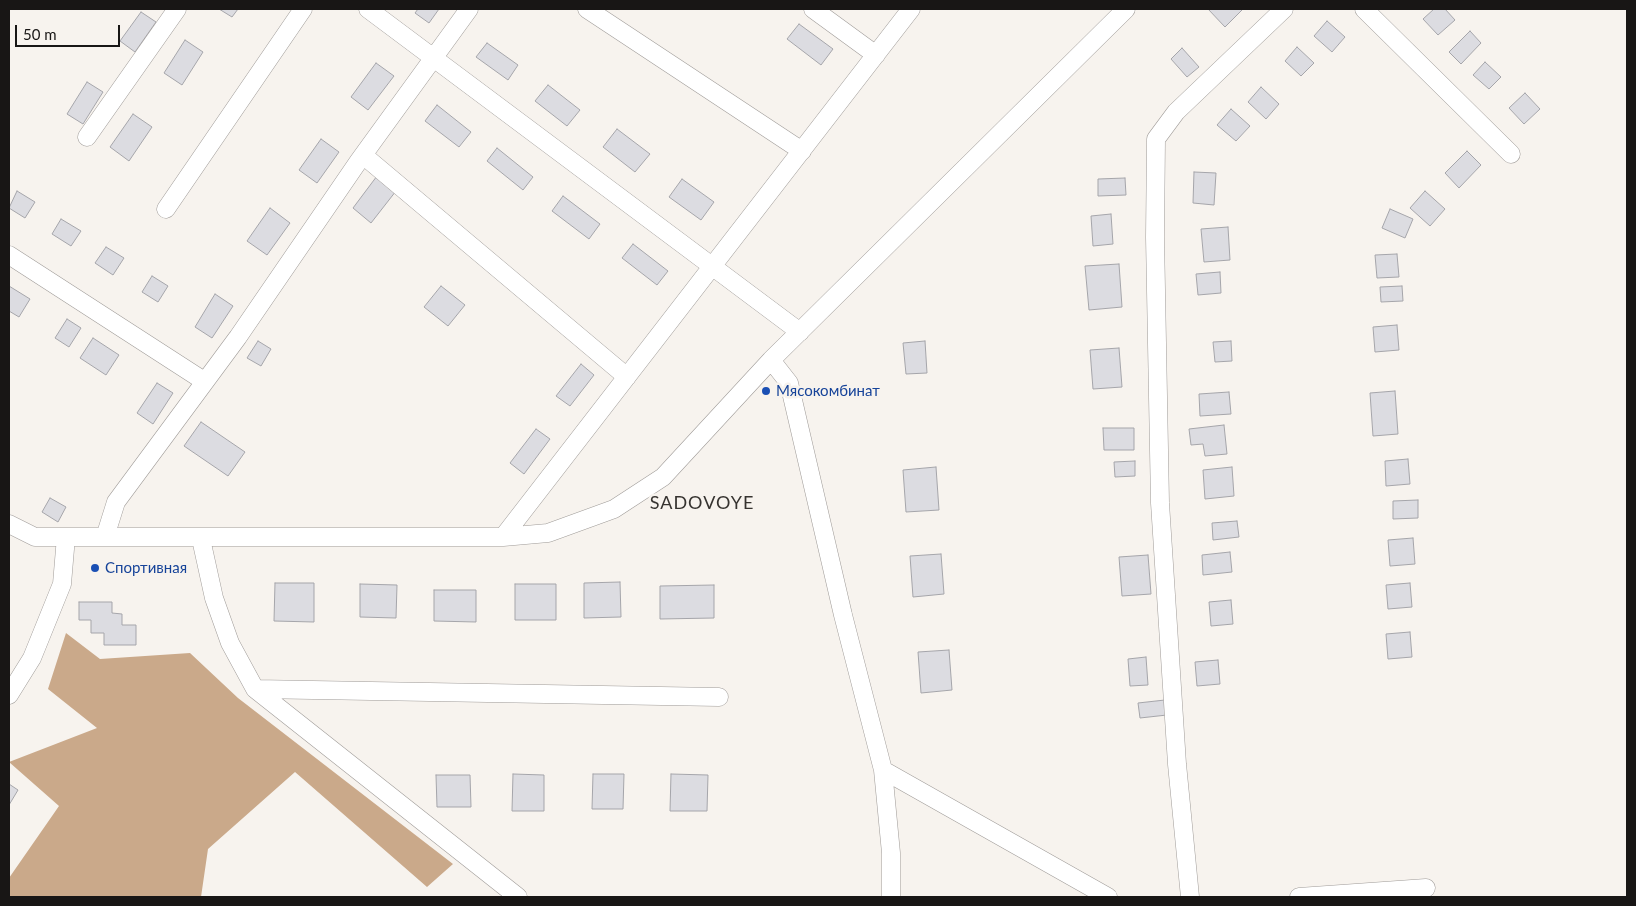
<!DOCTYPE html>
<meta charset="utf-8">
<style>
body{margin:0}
#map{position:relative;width:1636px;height:906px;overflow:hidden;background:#f7f3ee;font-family:Lato,sans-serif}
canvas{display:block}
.frame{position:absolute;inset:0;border:10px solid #181615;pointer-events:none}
.scale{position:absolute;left:15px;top:25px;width:105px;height:22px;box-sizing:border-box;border:2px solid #181615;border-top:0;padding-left:6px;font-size:15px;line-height:18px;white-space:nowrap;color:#181615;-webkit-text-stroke:4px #f7f3ee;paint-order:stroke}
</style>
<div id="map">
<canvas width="1636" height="906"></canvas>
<div class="frame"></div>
<div class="scale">50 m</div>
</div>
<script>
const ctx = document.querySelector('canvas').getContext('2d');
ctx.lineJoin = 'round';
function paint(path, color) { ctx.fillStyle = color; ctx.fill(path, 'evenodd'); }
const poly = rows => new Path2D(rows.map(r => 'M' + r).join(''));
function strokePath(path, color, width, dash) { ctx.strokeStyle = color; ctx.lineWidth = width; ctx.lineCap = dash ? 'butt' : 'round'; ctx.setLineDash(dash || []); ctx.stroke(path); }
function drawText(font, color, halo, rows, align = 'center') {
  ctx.font = font + ' Lato,sans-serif'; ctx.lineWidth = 5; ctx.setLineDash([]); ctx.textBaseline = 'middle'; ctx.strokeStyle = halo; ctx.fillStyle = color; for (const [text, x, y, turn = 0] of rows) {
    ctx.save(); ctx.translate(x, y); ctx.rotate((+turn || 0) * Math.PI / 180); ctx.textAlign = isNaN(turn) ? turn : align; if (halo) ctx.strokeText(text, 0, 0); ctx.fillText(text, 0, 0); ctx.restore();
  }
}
paint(poly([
 [66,633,100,659,190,653,238,698,453,864,427,887,295,772,208,849,201,897,9,897,9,878,59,806,9,762,97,728,48,689]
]), '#caa98a');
const building = poly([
 [219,9,238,9,232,17,219,9],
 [418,9,439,9,429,23,415,13,418,9],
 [1208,9,1243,9,1225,27,1208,9],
 [1434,9,1445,9,1455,20,1438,35,1423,19,1434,9],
 [141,12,156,22,135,52,120,41,141,12],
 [1327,21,1345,37,1332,52,1314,36,1327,21],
 [799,24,833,49,821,65,787,39,799,24],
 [1470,31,1481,43,1461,64,1449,52,1470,31],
 [185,40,203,52,182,85,164,73,185,40],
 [487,43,518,65,508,80,476,57,487,43],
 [1297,47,1314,63,1301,76,1285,61,1297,47],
 [1182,48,1199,67,1187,77,1171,59,1182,48],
 [1485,62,1501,77,1489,89,1473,75,1485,62],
 [376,63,394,76,368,110,351,97,376,63],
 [87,82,103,92,83,124,67,114,87,82],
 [548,85,580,110,567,126,535,101,548,85],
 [1261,87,1279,104,1266,119,1248,102,1261,87],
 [1525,93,1540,109,1524,124,1509,108,1525,93],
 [437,105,471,132,459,147,425,121,437,105],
 [1231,109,1250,126,1236,141,1217,125,1231,109],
 [133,114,152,127,129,161,110,147,133,114],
 [617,129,650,154,635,172,603,147,617,129],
 [321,139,339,152,317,183,299,170,321,139],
 [497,148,533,177,523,190,487,161,497,148],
 [1467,151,1481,165,1459,188,1445,173,1467,151],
 [1194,172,1216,173,1214,205,1193,203,1194,172],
 [377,176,396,191,371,223,353,208,377,176],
 [1125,178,1126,195,1098,196,1098,179,1125,178],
 [682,179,714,202,701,220,669,197,682,179],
 [17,191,35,202,25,218,9,208,17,191],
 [1425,191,1445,209,1430,226,1410,208,1425,191],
 [563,196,600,224,589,239,552,211,563,196],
 [270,208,290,223,267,255,247,241,270,208],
 [1390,209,1413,219,1405,238,1382,228,1390,209],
 [1111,214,1113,244,1093,246,1091,216,1111,214],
 [61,219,81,231,71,246,52,234,61,219],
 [1228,227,1230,260,1204,262,1201,229,1228,227],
 [633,244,668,271,657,285,622,258,633,244],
 [106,247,124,258,113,275,95,263,106,247],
 [1397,254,1399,277,1377,278,1375,255,1397,254],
 [1119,264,1122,307,1089,310,1085,266,1119,264],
 [1220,272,1221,293,1198,295,1196,274,1220,272],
 [152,276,168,286,158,302,142,292,152,276],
 [9,286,30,299,19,317,9,311,9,286],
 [441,286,465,305,448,326,424,307,441,286],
 [1402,286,1403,301,1381,302,1380,287,1402,286],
 [215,294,233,306,212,338,195,327,215,294],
 [67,319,81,328,69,347,55,338,67,319],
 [1397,325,1399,350,1375,352,1373,327,1397,325],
 [93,338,119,355,106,375,80,358,93,338],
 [258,341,271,349,261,366,247,358,258,341],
 [925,341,927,373,906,374,903,343,925,341],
 [1231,341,1232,361,1215,362,1213,342,1231,341],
 [1119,348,1122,387,1093,389,1090,350,1119,348],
 [581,364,594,375,570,406,556,396,581,364],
 [157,383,173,393,153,424,137,413,157,383],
 [1395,391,1398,434,1373,436,1370,393,1395,391],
 [1229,392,1231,414,1200,416,1199,394,1229,392],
 [201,422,245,452,228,476,184,446,201,422],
 [1224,425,1227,454,1205,456,1203,444,1191,445,1189,429,1224,425],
 [1103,428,1134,428,1134,450,1104,450,1103,428],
 [536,429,550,439,524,474,510,463,536,429],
 [1408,459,1410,484,1386,486,1385,461,1408,459],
 [1135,461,1135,476,1115,477,1114,462,1135,461],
 [936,467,939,510,906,512,903,470,936,467],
 [1232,467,1234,496,1205,499,1203,470,1232,467],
 [50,498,66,507,58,522,42,512,50,498],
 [1418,500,1418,518,1393,519,1393,501,1418,500],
 [1237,521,1239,537,1213,540,1212,523,1237,521],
 [1413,538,1415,564,1390,566,1388,540,1413,538],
 [1230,552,1232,572,1203,575,1202,555,1230,552],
 [941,554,944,594,913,597,910,556,941,554],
 [1148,555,1151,594,1122,596,1119,557,1148,555],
 [620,582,621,617,584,618,584,583,620,582],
 [275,583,314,583,314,622,274,621,275,583],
 [1410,583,1412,607,1388,609,1386,585,1410,583],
 [360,584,397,585,396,618,360,617,360,584],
 [515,584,556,584,556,620,515,620,515,584],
 [714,585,714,618,660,619,660,586,714,585],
 [434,590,476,590,476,622,434,621,434,590],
 [1231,600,1233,624,1211,626,1209,602,1231,600],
 [79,602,112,602,112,613,122,614,122,625,136,625,136,645,104,645,104,633,91,633,91,620,79,620,79,602],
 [1410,632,1412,657,1388,659,1386,634,1410,632],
 [949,650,952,690,921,693,918,652,949,650],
 [1146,657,1148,685,1130,686,1128,659,1146,657],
 [1218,660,1220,684,1197,686,1195,662,1218,660],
 [1165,700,1167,715,1140,718,1138,703,1165,700],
 [513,774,544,775,544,811,512,811,513,774],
 [593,774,624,774,623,809,592,809,593,774],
 [671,774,708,775,707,811,670,811,671,774],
 [436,775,470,775,471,807,437,807,436,775],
 [9,784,18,790,9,805,9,784]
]);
paint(building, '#dcdce1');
strokePath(building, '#a5a5aa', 1);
const minor = poly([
 [368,9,800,332],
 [587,9,802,151],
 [813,9,876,55],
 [1364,9,1511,154],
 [87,137,177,9],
 [363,155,627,377],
 [166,209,303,9],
 [9,255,204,381],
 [771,360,789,383,843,615,883,770,1108,897],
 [9,524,35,537,503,537,548,533,614,509,663,477,771,360,1126,9],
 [105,537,116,502,238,337,358,162,469,9],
 [503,537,911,9],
 [201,539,214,598,230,643,255,689,518,897],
 [255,689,719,697],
 [9,695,32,658,62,584,66,537],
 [883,770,891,853,891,897],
 [1190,897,1177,764,1160,503,1155,237,1156,139,1176,112,1284,9],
 [1299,897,1426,888]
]);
strokePath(minor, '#9f9b98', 19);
strokePath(minor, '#fff', 18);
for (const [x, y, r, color] of [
 [766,391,5,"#1a4fb4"],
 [95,568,5,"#1a4fb4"]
]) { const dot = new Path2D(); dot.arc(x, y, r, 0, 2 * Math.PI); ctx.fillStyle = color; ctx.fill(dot); strokePath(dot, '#f7f3ee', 2); }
drawText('15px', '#164399', '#f7f3ee', [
 ["Мясокомбинат",776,391],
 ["Спортивная",105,568]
], 'left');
ctx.letterSpacing = '1px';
drawText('18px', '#363330', '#f7f3ee', [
 ["SADOVOYE",702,503]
]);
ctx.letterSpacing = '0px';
</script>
